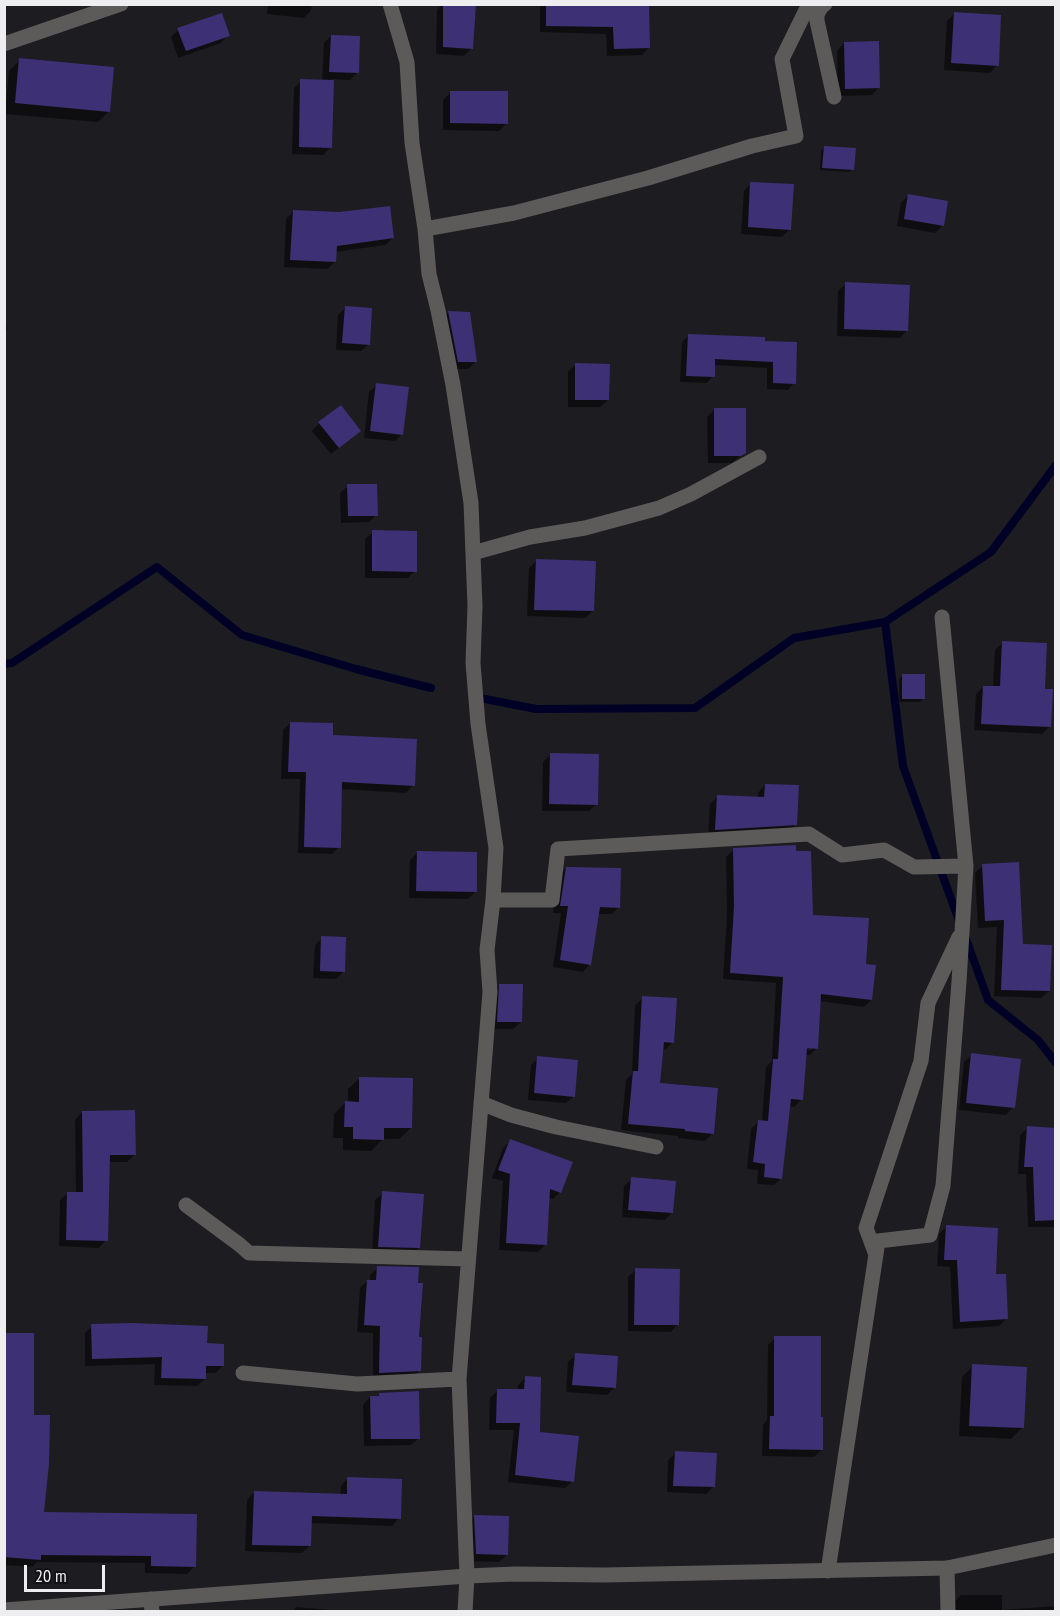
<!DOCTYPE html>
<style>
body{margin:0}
#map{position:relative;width:1060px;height:1616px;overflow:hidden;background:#1c1c21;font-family:"PT Sans Narrow",sans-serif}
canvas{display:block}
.frame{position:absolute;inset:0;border:6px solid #eeeef1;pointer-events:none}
.scale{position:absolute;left:24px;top:1565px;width:81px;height:27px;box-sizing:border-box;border:3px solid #eeeef1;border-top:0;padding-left:8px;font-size:18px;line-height:21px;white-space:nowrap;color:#eeeef1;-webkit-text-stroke:4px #131317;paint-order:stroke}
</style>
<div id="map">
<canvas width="1060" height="1616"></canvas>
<div class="frame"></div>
<div class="scale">20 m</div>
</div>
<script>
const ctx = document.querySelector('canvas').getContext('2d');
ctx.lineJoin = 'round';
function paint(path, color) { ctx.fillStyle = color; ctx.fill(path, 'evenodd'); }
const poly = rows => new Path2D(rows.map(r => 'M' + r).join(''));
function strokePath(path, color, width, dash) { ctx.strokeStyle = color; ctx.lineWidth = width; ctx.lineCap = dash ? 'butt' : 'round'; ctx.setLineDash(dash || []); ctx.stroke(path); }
paint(poly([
 [268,4,312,4,311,10,304,18,267,14],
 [442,4,465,4,472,48,464,56,436,54,437,10],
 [540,4,647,4,649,47,642,55,607,56,606,34,540,32],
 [954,14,997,65,990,73,944,70,947,21],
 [178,30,228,35,221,43,178,58,171,37],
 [331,36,357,73,350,80,332,79,331,147,323,155,292,154,294,88,301,81,322,81,324,43],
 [844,43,879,87,872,95,838,96,837,51],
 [20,60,109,111,98,122,5,114,9,71],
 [451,92,507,123,499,131,443,130,443,100],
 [824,148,853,169,849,172,820,170,821,151],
 [751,183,790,229,782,237,741,234,744,191],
 [909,195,946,202,942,226,935,233,897,226,901,203],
 [294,211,393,238,385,245,335,252,335,262,327,269,284,267,286,219],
 [846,284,907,330,900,338,837,336,838,291],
 [345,308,369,344,361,351,336,350,338,315],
 [449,312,475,362,468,369,451,369,441,319],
 [4,317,7,329,4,331],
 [689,335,763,343,794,383,788,390,767,389,767,368,714,365,713,376,707,383,680,382,682,342],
 [576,364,608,400,600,407,568,407,568,372],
 [377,385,402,434,395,441,364,438,369,392],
 [714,410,745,452,732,463,708,463,707,417],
 [319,423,351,438,331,454,312,431],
 [348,486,376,515,369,522,341,523,340,493],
 [373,532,415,571,408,578,365,578,365,539],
 [536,561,593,611,585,618,527,616,529,568],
 [1003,642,1049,727,1042,734,974,730,976,694,983,687,993,688,995,650],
 [903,675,923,699,920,702,899,702,899,679],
 [290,723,331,736,413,785,406,793,341,789,339,847,332,854,298,853,300,779,281,779,283,730],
 [550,755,596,804,589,811,542,811,543,762],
 [765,785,796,824,788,832,708,837,710,804,718,796,758,798,758,793],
 [734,850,795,853,812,916,865,965,871,1000,864,1007,819,1001,817,1048,810,1055,805,1055,801,1100,794,1107,788,1106,781,1178,774,1185,757,1184,758,1170,747,1169,751,1129,758,1122,762,1122,766,1067,772,1061,776,983,723,979,727,914,726,857],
 [812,1047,812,1050,799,1049],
 [418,852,475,892,468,899,409,898,410,860],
 [982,866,1022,945,1049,991,1041,998,994,996,997,927,978,928,975,873],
 [566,868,619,907,612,914,597,914,590,964,583,972,553,967,561,913,553,913,559,876],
 [322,938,343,972,336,979,313,978,315,945],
 [500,985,521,1022,513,1029,491,1029,492,993],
 [643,998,673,1042,665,1050,662,1049,659,1084,713,1133,705,1141,678,1138,678,1136,621,1130,626,1080,632,1074,635,1005],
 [972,1055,1013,1107,1006,1115,959,1110,964,1062],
 [538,1058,574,1096,566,1103,528,1100,531,1065],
 [360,1078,411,1128,399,1139,383,1139,371,1151,343,1150,343,1138,333,1138,334,1114,345,1103,348,1103,348,1089],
 [82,1112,135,1154,127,1162,108,1162,106,1240,99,1248,59,1246,60,1200,68,1193,76,1193,75,1120],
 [1028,1128,1056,1129,1056,1227,1028,1227,1026,1174,1018,1174,1020,1135],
 [510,1141,560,1192,553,1199,548,1198,546,1244,538,1252,499,1250,503,1181,492,1178,503,1148],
 [632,1179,672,1212,665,1220,622,1217,624,1186],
 [383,1193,419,1247,412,1255,372,1254,375,1200],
 [946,1227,994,1275,1006,1319,999,1326,953,1329,950,1267,937,1266,939,1234],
 [378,1268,417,1339,420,1370,412,1378,373,1380,373,1333,357,1332,360,1288,367,1281,370,1281,370,1275],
 [636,1270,678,1324,671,1332,628,1331,628,1277],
 [92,1326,206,1345,223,1366,215,1373,205,1373,205,1379,197,1386,154,1385,155,1364,85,1366,85,1333],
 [775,1338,821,1450,814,1457,762,1456,763,1425,767,1420,768,1345],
 [576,1355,614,1388,607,1395,566,1392,568,1362],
 [973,1366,1022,1428,1011,1439,959,1436,962,1377],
 [526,1377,539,1433,573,1481,565,1488,508,1482,514,1430,489,1430,490,1398,497,1391,518,1391,518,1385],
 [380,1394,419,1438,411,1445,364,1446,363,1405,370,1397,376,1397],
 [676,1453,713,1487,706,1494,667,1492,668,1460],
 [348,1478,399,1518,392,1526,310,1523,309,1546,302,1553,245,1551,247,1500,254,1492,340,1496,341,1486],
 [4,1516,195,1566,187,1574,145,1573,145,1563,37,1562,32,1567,4,1565],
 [475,1516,507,1555,499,1562,469,1561,468,1523],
 [961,1595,1002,1595,1002,1610,1056,1606,1056,1612,954,1612,954,1602],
 [296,1607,353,1612,292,1612]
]), '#0007');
strokePath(poly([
 [4,664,12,663,157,567,242,635,356,669,431,688],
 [480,698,536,709,695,708,794,638,885,622],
 [959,921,903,766,885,622,991,552,1056,465],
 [965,936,988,1000,1038,1040,1056,1063]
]), '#000027', 8);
paint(poly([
 [443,4,476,4,473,49,443,47],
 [546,4,649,4,650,48,614,49,613,27,546,26],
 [954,12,1001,15,999,66,951,63],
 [222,13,230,36,186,51,177,28],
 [331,35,360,36,359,73,329,72],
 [879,41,880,88,845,89,844,42],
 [19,58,114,67,110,112,15,103],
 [300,79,334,80,332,148,299,147],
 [450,91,508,91,508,124,450,123],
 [824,146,856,148,854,170,822,168],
 [750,182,794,184,791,230,748,227],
 [908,194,948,201,944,226,904,219],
 [390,206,394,238,337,246,336,262,290,260,293,210,339,212],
 [845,282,910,285,908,331,844,329],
 [345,306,372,308,370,345,342,343],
 [448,311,470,312,477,362,458,362],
 [688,334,765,337,765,341,797,342,796,384,773,383,773,362,715,359,715,377,686,376],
 [575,363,610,364,609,400,575,400],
 [376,383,409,387,403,435,370,431],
 [341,405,361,431,339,448,318,422],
 [714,408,746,408,746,453,741,456,714,456],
 [347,484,377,484,378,516,348,516],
 [372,530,417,531,417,572,372,571],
 [536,559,596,561,594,611,534,610],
 [1002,641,1047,643,1045,689,1053,689,1051,727,981,724,983,686,1000,686],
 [902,674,925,674,925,699,902,699],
 [290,722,333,723,333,735,417,739,415,786,342,782,341,848,304,847,306,772,288,772],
 [550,753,599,754,598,805,549,804],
 [765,784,799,785,797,825,715,830,717,795,764,797],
 [796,845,796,851,811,851,813,915,869,918,866,964,876,965,872,1000,821,994,818,1049,807,1048,803,1100,791,1099,782,1179,764,1177,765,1164,753,1162,758,1120,768,1121,773,1059,778,1059,783,977,730,973,734,906,733,848],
 [417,851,477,852,477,892,416,891],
 [1019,862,1023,944,1052,945,1050,991,1001,990,1004,920,985,921,982,864],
 [566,867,621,868,620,908,600,907,591,965,560,960,568,906,560,906],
 [321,936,346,937,345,972,320,971],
 [499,984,523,984,522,1022,497,1022],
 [642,996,677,998,674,1043,664,1042,660,1083,718,1088,714,1134,685,1131,685,1129,628,1124,633,1071,638,1071],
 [971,1053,1021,1059,1015,1108,966,1103],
 [537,1056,578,1060,575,1097,534,1093],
 [359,1077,413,1078,412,1128,384,1128,384,1140,353,1139,353,1127,344,1127,345,1101,359,1102],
 [135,1110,136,1155,110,1155,108,1241,66,1240,67,1192,83,1192,82,1111],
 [1027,1126,1056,1128,1056,1220,1035,1221,1033,1167,1024,1167],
 [510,1139,573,1162,561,1193,550,1189,547,1245,506,1243,510,1174,498,1170],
 [631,1177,676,1181,673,1213,628,1210],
 [382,1191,424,1194,420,1248,378,1247],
 [946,1225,998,1228,996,1274,1006,1274,1008,1319,960,1322,957,1260,944,1260],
 [377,1266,419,1267,418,1283,423,1283,419,1337,422,1337,421,1371,379,1373,380,1326,364,1325,367,1280,376,1280],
 [635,1268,680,1269,679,1325,634,1325],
 [132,1323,208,1326,207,1343,224,1344,224,1366,206,1366,206,1379,161,1378,162,1357,92,1359,91,1324],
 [4,1333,34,1333,34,1415,50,1415,49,1464,44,1512,197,1514,196,1567,151,1566,151,1556,41,1555,41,1560,4,1557],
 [774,1336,821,1336,821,1417,823,1417,823,1450,769,1449,770,1416,774,1416],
 [575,1353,618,1356,616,1388,572,1385],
 [972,1364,1027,1367,1024,1428,969,1426],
 [525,1376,541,1377,540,1432,579,1436,574,1482,515,1475,520,1423,496,1423,497,1389,524,1389],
 [419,1391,420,1439,371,1439,370,1396,379,1396,379,1393],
 [675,1451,717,1453,715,1487,673,1486],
 [347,1477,402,1479,401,1519,312,1516,311,1546,252,1545,254,1491,347,1494],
 [474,1515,509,1516,508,1555,476,1554]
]), '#3e3075');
strokePath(poly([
 [390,4,407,62,412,143,425,229,514,213,648,178,752,146,796,136,782,59,809,4],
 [825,4,822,6,817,14,817,21,834,97],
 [4,44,121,4],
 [425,229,429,274,438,310,453,385,471,503,475,606,473,663,478,724,496,848,493,900,487,950,490,992,459,1379,467,1576,465,1612],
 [473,553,530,537,585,528,659,508,691,494,759,457],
 [493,900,552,900,558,849,809,834,842,855,884,850,914,867,966,866],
 [481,1103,511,1115,556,1127,656,1147],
 [186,1205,240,1245,249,1253,468,1259],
 [876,1255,866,1228,921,1061,928,1003,959,937],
 [243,1373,357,1384,459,1379],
 [947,1568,948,1612],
 [828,1571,878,1241,930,1235,943,1186,959,982,966,866,942,617],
 [151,1599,152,1612]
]), '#5d5b59', 15);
strokePath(poly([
 [4,1610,467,1576,515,1574,605,1575,947,1568,1056,1545]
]), '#5d5b59', 15);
</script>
